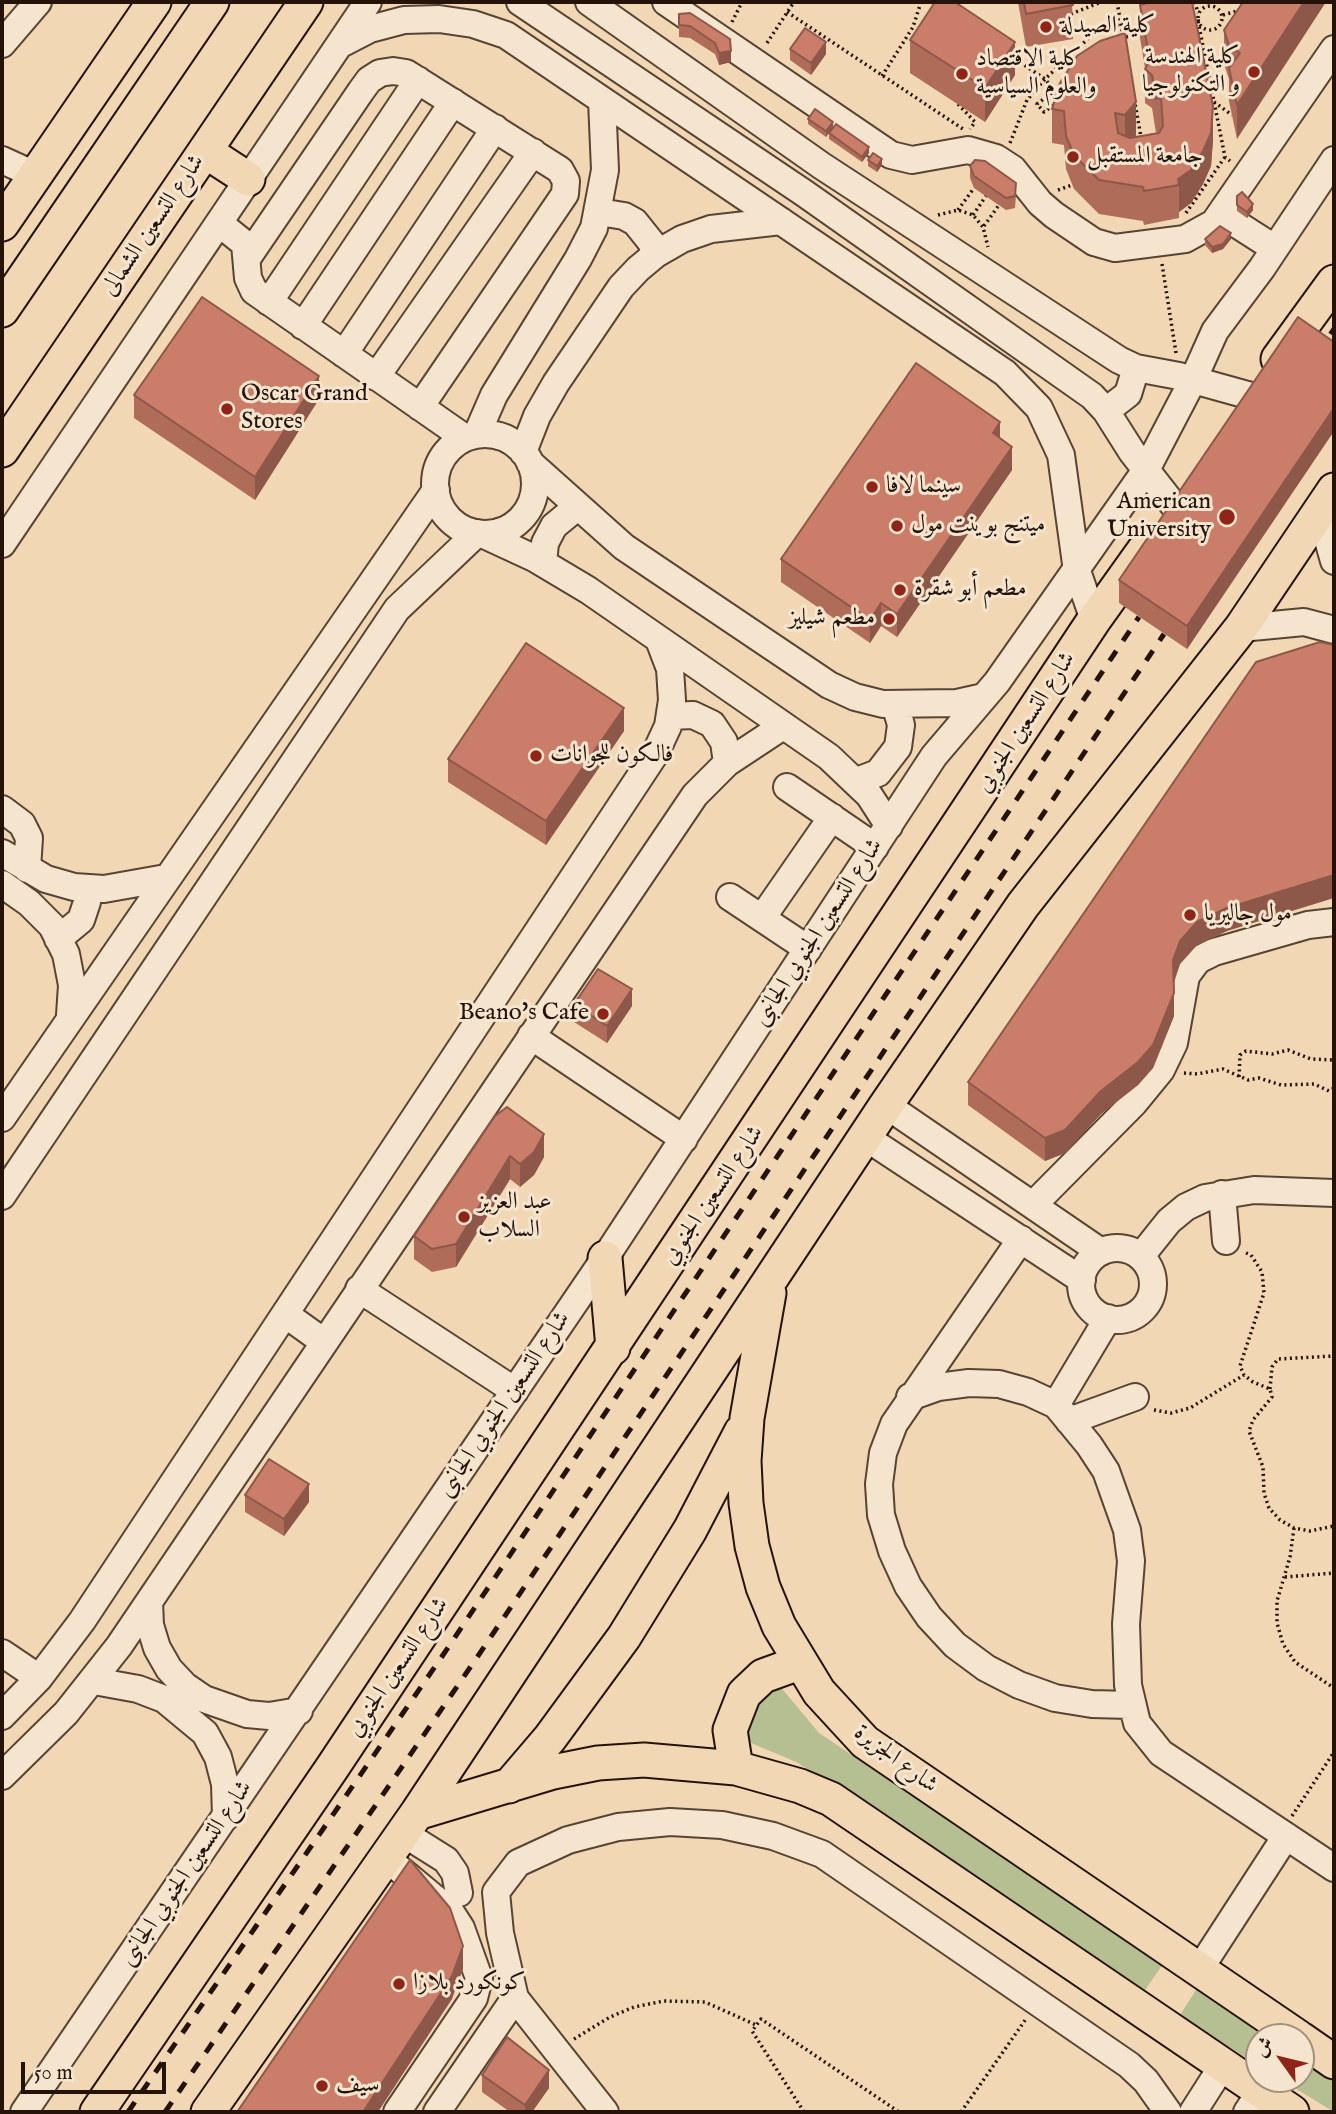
<!DOCTYPE html>
<meta charset="utf-8">
<style>
body{margin:0}
#map{position:relative;width:1336px;height:2114px;overflow:hidden;background:#f1d7b4;font-family:"IM FELL English",Amiri,serif}
canvas{display:block}
.frame{position:absolute;inset:0;border:4px solid #25130a;pointer-events:none}
.north{position:absolute;left:1245px;top:2023px;width:70px;height:70px;box-sizing:border-box;background:#f6e5ce;border:2px solid #a29180;border-radius:50%;rotate:304deg;font-size:19px;font-weight:700;line-height:28px;text-align:center;color:#25130a}
.north::after{content:'';display:block;margin:auto;width:24px;height:32px;background:#8f2418;clip-path:polygon(50% 0,100% 100%,50% 72%,0 100%)}
.scale{position:absolute;left:21px;top:2062px;width:145px;height:32px;box-sizing:border-box;border:4px solid #25130a;border-top:0;padding-left:9px;font-size:21px;line-height:24px;white-space:nowrap;color:#25130a;-webkit-text-stroke:5px #f6e5ce;paint-order:stroke}
</style>
<div id="map">
<canvas width="1336" height="2114"></canvas>
<div class="frame"></div>
<div class="north">ش</div>
<div class="scale">50 m</div>
</div>
<script>
const ctx = document.querySelector('canvas').getContext('2d');
ctx.lineJoin = 'round';
function paint(path, color) { ctx.fillStyle = color; ctx.fill(path, 'evenodd'); }
const poly = rows => new Path2D(rows.map(r => 'M' + r).join(''));
function strokePath(path, color, width, dash) { ctx.strokeStyle = color; ctx.lineWidth = width; ctx.lineCap = dash ? 'butt' : 'round'; ctx.setLineDash(dash || []); ctx.stroke(path); }
function drawText(font, color, halo, rows, align = 'center') {
  ctx.font = font + ' "IM FELL English",Amiri,serif'; ctx.lineWidth = 6; ctx.setLineDash([]); ctx.textBaseline = 'middle'; ctx.strokeStyle = halo; ctx.fillStyle = color; for (const [text, x, y, turn = 0] of rows) {
    ctx.save(); ctx.translate(x, y); ctx.rotate((+turn || 0) * Math.PI / 180); ctx.textAlign = isNaN(turn) ? turn : align; if (halo) ctx.strokeText(text, 0, 0); ctx.fillText(text, 0, 0); ctx.restore();
  }
}
paint(poly([
 [779,1685,819,1733,1163,1964,1145,1990,879,1812,796,1762,749,1742,748,1716],
 [1198,1987,1270,2037,1259,2037,1259,2066,1180,2015],
 [1301,2059,1334,2082,1334,2112,1280,2079,1301,2079]
]), '#b5bf91');
const minor = poly([
 [520,2,804,193,1092,396,1106,411,1132,452,1175,507],
 [589,2,822,166,1119,360,1136,368,1179,376,1251,396],
 [666,2,891,155,912,160,968,150,996,158,1013,169,1040,203,1054,215,1094,242,1115,248,1185,239,1214,223,1334,49],
 [2,44,38,2],
 [339,45,370,29,404,20,439,19,473,24,506,35,1005,373,1039,408,1061,455,1077,571,1094,620],
 [2,160,35,175],
 [599,212,624,216,635,222,651,242,656,254],
 [1221,214,1274,248],
 [219,223,245,244,248,278,254,291,465,438],
 [248,257,361,91,369,80,380,73,393,71,406,73,560,170,566,181,565,194,420,407],
 [269,302,418,80],
 [303,326,453,102],
 [344,354,495,128],
 [376,377,533,152],
 [1106,411,1128,394,1136,368],
 [477,434,494,395,578,259,594,228,605,170,602,100],
 '435 484a50 50 0 1 1 100 0a50 50 0 1 1-100 0Z',
 [523,452,537,416,556,383,621,287,638,269,656,254,682,239,711,229,781,221],
 [530,463,624,547,829,685,855,697,883,704,957,703,984,697],
 [1320,512,1334,561],
 [482,534,536,559,588,590,829,757,869,795,889,826],
 [2,544,368,2],
 [543,563,545,543,554,526,577,507],
 [1241,628,1304,622,1334,630],
 [670,716,693,715,712,724,724,742,727,763],
 [857,781,878,773,898,747,901,725,895,704],
 [787,787,875,847],
 [2,809,22,824,29,838,27,869],
 [2,853,46,879,74,887,104,889,166,878],
 [2,884,29,903,52,926,66,954,72,985,70,1015],
 [730,897,808,949],
 [762,918,832,817],
 [58,939,81,920,87,902,86,888],
 [531,1036,684,1139],
 [886,1105,1101,1252],
 [2,1118,436,490],
 [865,1137,1082,1280],
 [1222,1194,1226,1241],
 [2,1196,397,609,477,533],
 [1033,1205,1134,1103,1161,1070,1174,1043,1186,976,1198,960,1214,952,1308,925,1334,922],
 [1021,1239,894,1424,883,1453,879,1484,881,1515,892,1551,908,1586,929,1617,955,1645,986,1668,1019,1685,1055,1698,1092,1704,1130,1705],
 '1081 1284a36 36 0 1 1 72 0a36 36 0 1 1-72 0Z',
 [1141,1256,1169,1221,1186,1207,1205,1198,1254,1190,1334,1193],
 [359,1289,515,1391],
 [285,1314,324,1342],
 [910,1397,938,1387,969,1383,999,1384,1028,1392,1056,1405,1089,1445,1106,1471,1127,1530,1131,1561,1126,1624,1128,1685,1137,1723,1161,1753,1334,1868],
 [1056,1405,1108,1318],
 [1069,1421,1135,1397],
 [149,1602,150,1625,157,1648,169,1669,185,1686,204,1699,247,1714,269,1716,299,1711],
 [2,1653,39,1678],
 [94,1681,138,1689,164,1699,205,1733,218,1757,225,1784,226,1817],
 [2,1716,39,1678,82,1621,655,754,668,726,672,700,670,669,659,640],
 [2,1776,66,1713,119,1646,695,795,727,763,783,726],
 [403,1833,446,1860,455,1873,459,1893],
 [385,1857,450,1911,461,1928,479,1978,474,1998,397,2112],
 [1199,1970,1286,1836],
 [24,2112,605,1258,934,756,997,682,1146,470,1193,380,1215,331,1262,268,1334,160],
 [437,2112,515,1998],
 [605,2112,515,1998,500,1933,496,1892,518,1863,568,1840,618,1827,670,1822,722,1825,773,1836,822,1854,1129,2065,1146,2081,1168,2112],
 [1193,2112,1223,2065],
 [1247,2112,1261,2091]
]);
const major = poly([
 [205,151,248,179],
 [2,224,154,2],
 [2,310,212,2],
 [1278,359,1334,282],
 [2,450,306,2],
 [605,1258,613,1348],
 [769,1293,747,1418,744,1461,746,1503,752,1546,763,1587,779,1626,819,1692,865,1742,1298,2037],
 [736,1768,730,1730,744,1694,763,1676,799,1663],
 [509,1786,550,1738,624,1637,690,1530,741,1432],
 [417,1813,553,1772,598,1763,644,1760,736,1768,800,1786,831,1799,1292,2112],
 [1301,2039,1334,2062],
 [97,2112,332,1768,1094,620,1144,550],
 [208,2112,417,1813,886,1105,1023,905,1241,628,1334,490]
]);
strokePath(minor, '#584434', 30);
strokePath(major, '#25130a', 37);
strokePath(poly([
 [1117,2,1141,137],
 [1195,2,1198,13],
 '1198 18a12 12 0 1 1 24 0a12 12 0 1 1-24 0Z',
 [787,12,963,129],
 [1071,14,1101,2],
 [1223,15,1241,10],
 [732,22,742,2],
 [1193,22,1198,21,1225,157,1230,161],
 [1126,37,1144,33],
 [767,43,794,2],
 [1011,56,1045,79,1055,91],
 [882,76,913,27,921,2],
 [1073,77,1080,85,1044,112,1037,104,1073,77],
 [1214,102,1232,115],
 [958,104,975,122,970,129],
 [1010,143,1027,100,1045,79,1093,34,1123,23],
 [1058,190,1072,185],
 [958,210,974,188],
 [1186,213,1225,157],
 [938,215,958,210,973,215,983,227,988,247],
 [973,215,986,196],
 [984,226,999,205],
 [1162,264,1176,353],
 [1184,1073,1197,1074,1223,1069,1248,1080,1259,1078,1281,1085,1314,1084,1329,1091,1334,1088],
 [1239,1077,1240,1055,1246,1051,1272,1054,1288,1050,1311,1059,1334,1060],
 [1246,1253,1251,1255,1262,1272,1264,1293,1240,1366,1244,1375,1253,1382,1270,1389,1272,1397,1253,1420,1249,1431,1263,1467,1264,1493,1269,1508,1280,1520,1294,1528,1310,1531,1334,1526],
 [1270,1389,1272,1367,1278,1359,1334,1356],
 [1154,1410,1171,1413,1190,1408,1244,1375],
 [1294,1528,1290,1557,1277,1601,1277,1623,1283,1644,1295,1662,1334,1688],
 [1285,1577,1334,1573],
 [1292,1816,1334,1752],
 [574,2039,610,2017,634,2007,664,2001,705,2002,756,2025],
 [804,2112,752,2031,761,2019,899,2112],
 [961,2112,1026,2019]
]), '#25130a', 3.5, [2, 3.5]);
strokePath(minor, '#f6e5ce', 26);
strokePath(major, '#f1d7b4', 33);
strokePath(poly([
 [1317,354,1334,329],
 [128,2112,443,1655,1139,617],
 [165,2112,478,1656,1164,634]
]), '#25130a', 5, [12, 12]);
paint(poly([
 [1018,2,1072,2,1073,39,1026,47],
 [1135,2,1192,2,1213,140,1211,166,1203,184,1191,203,1179,212,1179,218,1144,225,1143,221,1099,214,1074,189,1066,169,1064,145,1052,143,1052,109,1100,41,1136,135,1135,137,1159,132,1156,133,1152,108,1145,103,1145,68,1140,38,1141,5],
 [1243,2,1237,139,1229,101,1229,79,1224,64,1224,30],
 [690,13,731,62,719,65,715,54,690,38,679,37,679,14],
 [910,40,1015,75,985,122,910,73],
 [790,49,826,54,811,75,790,60],
 [808,119,833,127,869,153,862,162,829,139,829,133,826,137,808,124],
 [868,160,882,165,877,172,868,166],
 [970,166,1016,195,1015,208,1006,210,974,188,970,178],
 [1237,196,1253,210,1247,218,1237,211],
 [1205,239,1231,239,1223,249,1212,253,1205,245],
 [1334,342,1334,431,1187,649,1119,603,1119,580],
 [134,395,319,399,255,500,134,418],
 [1000,439,1012,470,897,637,881,626,870,643,781,582,781,559],
 [1256,662,1227,931,1197,945,1180,964,1174,983,1174,1016,1153,1068,1138,1085,1101,1114,1065,1153,1045,1161,968,1105,968,1082],
 [624,731,546,845,448,782,448,759],
 [574,1004,632,1006,607,1043,574,1022],
 [507,1107,544,1157,534,1175,520,1187,510,1179,456,1267,432,1272,414,1259,414,1236],
 [245,1495,309,1502,284,1536,245,1512],
 [482,2075,549,2088,532,2112,510,2112,482,2092]
]), '#ae6c59');
paint(poly([
 [1304,2,1326,2,1237,139,1237,105],
 [826,42,826,54,811,75,811,63],
 [1015,42,1015,75,985,122,985,88],
 [731,51,731,62,719,65,719,53],
 [1136,102,1136,135,1125,149,1125,115],
 [1213,106,1213,140,1211,166,1203,184,1191,203,1179,212,1179,185,1178,179],
 [833,122,833,127,826,137,826,131],
 [869,147,869,153,862,162,862,157],
 [882,159,882,165,877,172,877,166],
 [1253,204,1253,210,1247,218,1247,212],
 [1231,233,1231,239,1223,249,1212,253,1212,247],
 [319,376,319,399,255,500,255,477],
 [1334,408,1334,431,1187,649,1187,626],
 [1000,422,1000,445,993,433],
 [1012,447,1012,470,897,637,897,614],
 [881,603,881,626,870,643,870,620],
 [624,708,624,731,546,845,546,821],
 [1334,875,1334,898,1227,931,1197,945,1180,964,1173,983,1173,960,1180,941,1197,922,1227,908],
 [632,989,632,1006,607,1043,607,1026],
 [1174,993,1174,1016,1153,1068,1138,1085,1101,1114,1065,1153,1045,1161,1045,1138],
 [544,1134,544,1157,534,1175,520,1187,520,1164],
 [510,1156,510,1179,456,1267,456,1244],
 [309,1484,309,1502,284,1536,284,1519],
 [463,1946,463,1969,452,1999,378,2112,363,2112],
 [549,2070,549,2088,532,2112,525,2112,525,2105]
]), '#8d5849');
const building = poly([
 [935,2,955,2,1015,42,985,88,910,40,935,2],
 [1024,2,1072,2,1073,5,1026,14,1024,2],
 [1146,2,1192,2,1213,106,1211,133,1203,151,1191,170,1178,179,1179,185,1144,191,1143,187,1099,180,1074,155,1066,136,1064,111,1052,109,1060,83,1077,56,1100,41,1125,33,1136,102,1125,115,1115,113,1118,133,1130,138,1159,133,1163,126,1161,98,1156,99,1152,75,1145,69,1150,61,1140,5,1147,3,1146,2],
 [1243,2,1304,2,1237,105,1229,68,1240,53,1229,46,1224,30,1243,2],
 [690,13,730,39,731,51,719,53,715,43,690,26,679,25,679,14,690,13],
 [805,28,826,42,811,63,790,49,805,28],
 [815,109,833,122,826,131,808,119,815,109],
 [836,124,869,147,862,157,829,133,836,124],
 [873,153,882,159,877,166,868,160,873,153],
 [975,160,985,161,1016,183,1015,196,1006,198,974,176,970,166,975,160],
 [1242,192,1253,204,1247,212,1237,205,1237,196,1242,192],
 [1220,226,1231,233,1223,244,1212,247,1205,239,1220,226],
 [202,297,319,376,255,477,134,395,202,297],
 [1298,317,1334,342,1334,408,1187,626,1119,580,1298,317],
 [916,363,1000,422,993,433,1012,447,897,614,881,603,870,620,781,559,916,363],
 [1320,642,1334,645,1334,875,1227,908,1197,922,1180,941,1173,960,1174,993,1153,1045,1138,1062,1101,1091,1065,1130,1045,1138,968,1082,1256,662,1320,642],
 [526,643,624,708,546,821,448,759,526,643],
 [598,969,632,989,607,1026,574,1004,598,969],
 [507,1107,544,1134,534,1152,520,1164,510,1156,456,1244,432,1249,414,1236,495,1116,507,1107],
 [269,1459,309,1484,284,1519,245,1495,269,1459],
 [410,1860,450,1908,463,1946,452,1976,363,2112,237,2112,410,1860],
 [507,2037,549,2070,525,2105,482,2075,507,2037]
]);
paint(building, '#ca7d68');
strokePath(building, '#8d5849', 2);
for (const [x, y, r, color] of [
 [1046,27,7,"#8f2418"],
 [1254,72,7,"#8f2418"],
 [962,74,7,"#8f2418"],
 [1073,157,7,"#8f2418"],
 [227,409,7,"#8f2418"],
 [872,487,7,"#8f2418"],
 [1227,517,9,"#8f2418"],
 [897,526,7,"#8f2418"],
 [900,590,7,"#8f2418"],
 [889,619,7,"#8f2418"],
 [536,756,7,"#8f2418"],
 [1190,915,7,"#8f2418"],
 [603,1014,7,"#8f2418"],
 [464,1217,7,"#8f2418"],
 [399,1984,7,"#8f2418"],
 [322,2086,7,"#8f2418"]
]) { const dot = new Path2D(); dot.arc(x, y, r, 0, 2 * Math.PI); ctx.fillStyle = color; ctx.fill(dot); strokePath(dot, '#f6e5ce', 2.5); }
drawText('24px', '#25130a', '#f6e5ce', [
 ["كلية الصيدلة",1060,27],
 ["كلية الهندسة",1240,58,"right"],
 ["و التكنولوجيا",1240,86,"right"],
 ["كلية الاقتصاد",976,60],
 ["والعلوم السياسية",976,88],
 ["جامعة المستقبل",1087,157],
 ["Oscar Grand",241,395],
 ["Stores",241,423],
 ["سينما لافا",886,487],
 ["American",1211,503,"right"],
 ["University",1211,531,"right"],
 ["ميتنج بوينت مول",911,526],
 ["مطعم أبو شقرة",914,590],
 ["مطعم شيليز",875,619,"right"],
 ["فالكون للجوانات",550,756],
 ["مول جاليريا",1204,915],
 ["Beano's Cafe",589,1014,"right"],
 ["عبد العزيز",478,1203],
 ["السلاب",478,1231],
 ["كونكورد بلازا",413,1984],
 ["سيف",336,2086]
], 'left');
drawText('24px', '#25130a', '#f6e5ce', [
 ["شارع التسعين الشمالى",154,226,-56],
 ["شارع التسعين الجنوبي",1027,723,-57],
 ["شارع التسعين الجنوبي الجانبى",819,933,-57],
 ["شارع التسعين الجنوبي",714,1196,-56],
 ["شارع التسعين الجنوبي الجانبى",505,1405,-56],
 ["شارع التسعين الجنوبي",399,1668,-56],
 ["شارع الجزيرة",895,1760,37],
 ["شارع التسعين الجنوبي الجانبى",187,1874,-56]
]);
</script>
